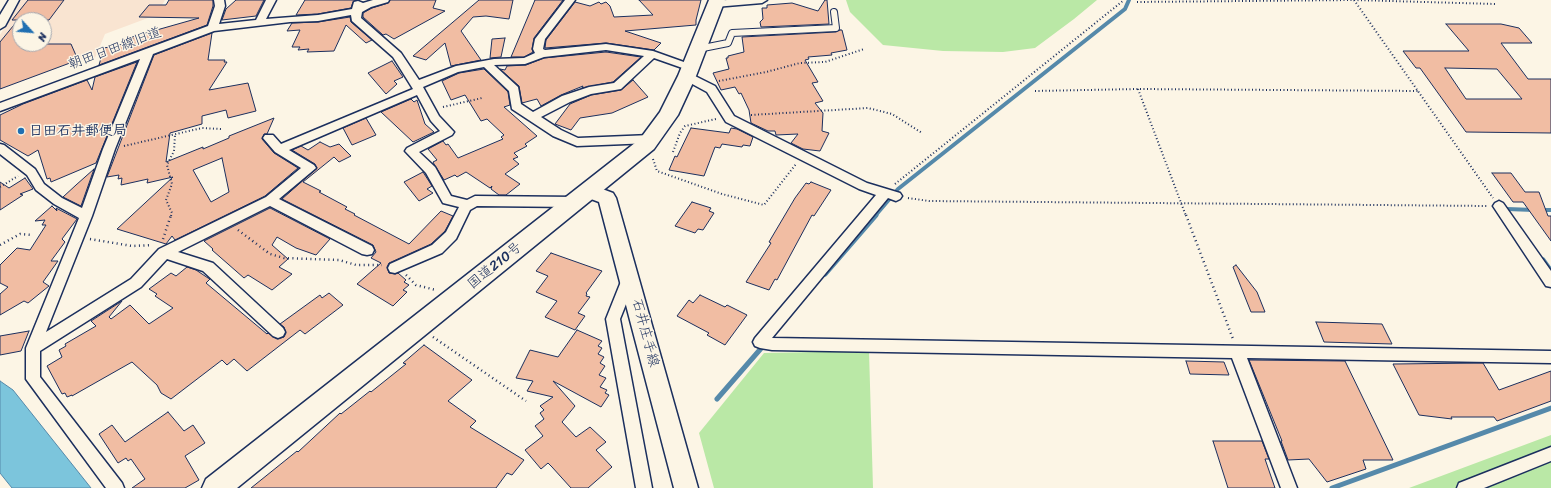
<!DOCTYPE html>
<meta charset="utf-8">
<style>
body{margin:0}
#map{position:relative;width:1551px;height:488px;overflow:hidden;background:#fcf5e5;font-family:Sriracha,sans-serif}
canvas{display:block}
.north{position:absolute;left:12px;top:12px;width:40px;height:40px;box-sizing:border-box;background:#fcf5e5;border:1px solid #a2a6af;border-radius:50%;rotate:116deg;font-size:11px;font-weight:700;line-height:16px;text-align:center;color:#1b2f5e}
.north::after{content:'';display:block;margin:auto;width:14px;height:18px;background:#1f6fb2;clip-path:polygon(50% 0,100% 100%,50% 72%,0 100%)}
</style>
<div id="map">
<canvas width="1551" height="488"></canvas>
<div class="north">N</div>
</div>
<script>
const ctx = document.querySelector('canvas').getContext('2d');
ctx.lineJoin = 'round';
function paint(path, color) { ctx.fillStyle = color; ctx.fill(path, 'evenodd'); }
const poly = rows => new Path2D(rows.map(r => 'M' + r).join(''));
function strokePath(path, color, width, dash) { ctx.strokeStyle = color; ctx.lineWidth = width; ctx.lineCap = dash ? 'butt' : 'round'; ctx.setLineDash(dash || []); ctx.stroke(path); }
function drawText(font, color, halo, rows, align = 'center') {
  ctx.font = font + ' Sriracha,"Klee One",sans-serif'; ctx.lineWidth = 3; ctx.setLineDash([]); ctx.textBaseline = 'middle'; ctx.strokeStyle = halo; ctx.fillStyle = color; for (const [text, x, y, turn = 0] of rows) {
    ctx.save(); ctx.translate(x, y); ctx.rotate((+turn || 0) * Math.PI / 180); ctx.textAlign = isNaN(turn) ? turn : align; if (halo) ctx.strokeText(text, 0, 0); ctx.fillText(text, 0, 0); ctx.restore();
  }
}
paint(poly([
 [21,0,165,0,156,15,105,34,95,58,0,71,0,35],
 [20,20,44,20,44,44,20,44]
]), '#f9e4d1');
paint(poly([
 [846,0,1097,0,1074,19,1035,48,1003,52,943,51,883,45,850,12],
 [869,351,873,488,714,488,699,433,764,353],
 [1551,435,1551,488,1409,488]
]), '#bae8a6');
const water = poly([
 [0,381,13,390,91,488,12,488,0,473,0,381]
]);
paint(water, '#7cc5dc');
strokePath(water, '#5589aa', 1);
strokePath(poly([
 [1507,209,1534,210],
 [1541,210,1551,210],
 [875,216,898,189,1125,9,1129,0]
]), '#5589aa', 4);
strokePath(poly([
 [1543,260,1551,271],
 [825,274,876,215],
 [717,399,764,345],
 [1332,488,1551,408]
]), '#5589aa', 5);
const building = poly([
 [28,0,64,0,49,20,20,20,20,44,71,44,78,60,0,89,0,42,18,20,12,20,28,0],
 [169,0,213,0,213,6,207,25,99,65,104,48,128,43,128,40,133,39,132,37,199,18,139,17,149,5,166,5,169,0],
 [236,0,264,0,256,16,222,20,226,9,236,0],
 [305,0,356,0,353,2,351,8,318,14,296,15,305,0],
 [390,0,436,0,433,8,445,11,394,39,386,34,383,35,363,17,363,13,372,8,388,3,390,0],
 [479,0,513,0,509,19,486,16,473,17,461,31,481,60,451,66,445,43,426,60,413,56,479,0],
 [535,0,563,0,534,38,532,49,533,52,524,57,511,57,535,0],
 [639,0,701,0,696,20,696,25,625,31,661,43,654,50,606,43,545,48,546,40,575,2,590,6,599,2,601,4,606,2,610,6,614,17,653,15,639,0],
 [825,0,827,0,829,24,761,27,760,22,763,19,762,8,767,8,767,5,792,3,818,11,825,0],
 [350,17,351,22,372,40,366,43,346,25,334,51,307,52,309,49,298,50,300,47,292,47,300,30,287,31,292,23,318,22,350,17],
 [1446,24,1501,24,1519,28,1532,43,1501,43,1528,79,1551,79,1551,133,1466,132,1420,68,1416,68,1403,51,1469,51,1446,24],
 [1445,68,1497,69,1522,99,1466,99,1445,68],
 [840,30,842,30,847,50,831,53,832,55,808,57,809,59,805,60,818,82,812,83,823,101,815,103,823,113,822,131,829,133,820,151,803,149,791,143,798,134,776,135,775,131,768,131,751,123,749,110,741,93,739,94,735,87,721,90,713,73,729,69,726,58,728,58,728,56,744,52,742,37,836,32,840,30],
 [212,33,208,60,225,60,224,62,227,62,209,90,248,83,256,111,228,118,226,110,202,116,202,124,170,133,166,162,203,147,203,149,229,138,229,136,274,118,267,134,264,134,262,139,274,153,298,168,265,196,175,240,172,236,166,244,117,229,173,177,147,183,148,179,121,185,122,178,118,179,119,175,107,177,154,55,212,33],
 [222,158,229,192,211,202,193,170,222,158],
 [505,38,501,57,490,58,492,39,505,38],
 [606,52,641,57,613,82,582,88,583,86,561,95,541,106,537,99,522,103,519,86,500,69,505,70,507,66,526,65,544,58,606,52],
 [392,61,403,77,394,81,397,84,386,94,368,73,392,61],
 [137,62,96,163,51,182,50,178,47,179,38,150,28,156,0,140,0,115,23,104,87,80,92,90,95,77,137,62],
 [484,69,508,92,510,105,504,107,537,136,525,144,527,146,514,153,518,157,513,159,519,164,505,174,520,184,506,195,499,195,491,189,492,186,490,188,466,172,457,177,455,175,444,180,434,164,433,162,437,160,428,149,443,141,446,145,448,144,458,158,503,139,501,137,504,135,487,119,481,121,465,95,451,100,442,81,459,73,484,69],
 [633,80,648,97,612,113,580,118,571,130,555,124,570,104,591,95,621,90,633,80],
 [411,99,414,102,417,100,425,124,434,132,413,142,381,112,411,99],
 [366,118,376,135,352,145,343,128,366,118],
 [691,128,729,133,731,128,737,129,753,137,750,146,743,145,742,147,722,144,720,148,715,147,704,176,669,170,675,156,677,157,691,128],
 [320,142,330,147,339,144,351,156,339,162,334,157,303,182,321,191,319,192,347,207,345,209,355,214,354,215,409,244,441,211,453,216,445,231,431,244,389,263,387,267,389,273,395,274,398,273,406,280,404,282,409,285,403,290,407,292,393,306,357,284,381,263,371,258,376,252,373,245,282,199,317,168,315,164,292,150,301,146,308,150,320,142],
 [94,169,81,206,63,197,76,185,94,169],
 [423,172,432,186,427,189,433,193,419,201,404,182,423,172],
 [1492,173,1511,173,1525,192,1539,192,1548,216,1551,216,1551,241,1523,202,1513,202,1492,173],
 [25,178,33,189,20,194,23,195,0,210,0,182,9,188,25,178],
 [811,182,831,190,814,216,812,215,777,280,775,279,769,290,746,282,771,243,769,242,795,198,806,183,809,184,811,182],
 [692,202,711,208,709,211,714,213,703,230,698,229,695,233,675,226,692,202],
 [52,206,57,211,56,208,77,219,62,239,65,242,51,261,58,261,43,282,49,286,28,303,24,301,0,315,0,294,8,287,0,283,0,265,17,248,30,250,46,225,42,225,45,220,35,221,52,206],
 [270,208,330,239,316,255,296,248,277,237,272,245,288,259,279,267,292,274,272,290,248,275,244,278,212,250,213,249,204,241,270,208],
 [551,253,602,271,586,293,587,294,586,296,590,297,578,313,585,316,575,330,545,317,557,301,536,292,548,276,536,271,551,253],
 [1236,265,1257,292,1265,312,1251,312,1233,267,1236,265],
 [187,267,196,270,208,278,210,279,206,283,267,334,268,333,277,339,284,337,286,333,284,327,280,324,320,295,322,298,329,293,343,305,305,334,300,330,247,371,234,359,227,365,222,360,171,399,161,393,157,385,132,362,72,396,72,395,67,397,65,393,62,394,47,366,62,357,59,350,66,346,65,344,96,326,91,321,122,301,109,317,111,319,130,305,149,324,173,308,155,296,157,294,149,289,171,273,176,276,187,267],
 [700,295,725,307,727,305,747,315,725,345,707,335,709,333,677,316,689,300,693,303,700,295],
 [1316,322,1382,324,1392,344,1324,342,1316,322],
 [577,330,602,341,598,346,602,348,598,354,604,357,600,363,605,366,599,375,606,378,600,387,607,390,605,393,609,395,601,407,553,381,575,406,562,422,576,437,590,427,606,442,596,450,612,467,588,488,571,488,552,467,548,463,541,469,525,450,543,436,535,426,544,419,540,413,544,410,540,406,553,397,527,391,533,381,516,378,530,350,558,357,577,330],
 [29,331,21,351,0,355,0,336,29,331],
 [424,345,472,380,448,401,476,421,470,427,524,460,512,475,507,473,496,488,251,488,297,451,298,452,340,413,341,414,370,391,371,392,406,364,403,363,424,345],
 [1249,360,1345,361,1393,460,1363,460,1366,469,1327,482,1309,459,1288,460,1281,441,1282,441,1249,360],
 [1186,361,1224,362,1229,375,1190,374,1186,361],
 [1483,363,1499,390,1551,371,1551,401,1497,421,1494,417,1451,417,1452,419,1419,415,1393,364,1483,363],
 [168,412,184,431,193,425,205,443,185,456,199,480,185,488,132,488,145,479,131,459,128,461,126,458,118,463,99,434,112,425,125,442,168,412],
 [1213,441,1262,441,1269,459,1265,459,1275,488,1228,488,1213,441]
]);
paint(building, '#f1bda3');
strokePath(building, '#1b2f5e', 1);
const service = poly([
 [698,49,728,43,732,33,836,28,834,12]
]);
const minor = poly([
 [9,0,19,0,5,26,0,29,0,15,9,0],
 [214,0,224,0,225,6,219,24,256,20,266,0,276,0,266,19,318,15,352,9,354,2,358,1,363,3,373,0,389,0,388,2,371,7,362,12,361,18,401,53,419,80,456,66,494,59,524,58,535,53,533,49,535,39,565,0,575,0,545,39,543,49,545,50,606,44,653,51,695,66,696,68,695,70,691,71,654,58,621,89,591,94,570,102,541,117,561,130,578,138,651,135,655,136,657,139,655,142,651,143,577,146,553,136,512,109,509,91,484,67,458,72,423,87,439,116,454,132,452,135,419,152,435,167,451,196,467,200,475,196,576,197,580,199,582,202,580,205,576,207,477,206,470,210,456,239,442,253,395,273,390,272,388,268,390,264,432,245,446,232,459,207,443,203,426,173,405,151,407,148,440,131,431,121,417,95,289,150,314,165,316,168,279,199,372,246,374,250,372,254,367,255,362,254,270,206,178,252,213,263,283,328,285,332,283,336,278,338,273,336,203,271,167,259,141,287,40,351,40,377,122,483,124,488,106,488,26,379,26,348,79,218,54,204,36,190,27,175,0,154,0,144,4,145,35,169,44,184,62,198,82,208,103,149,140,59,0,111,0,103,208,26,215,6,214,0],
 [351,15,352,21,393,57,413,89,281,144,273,135,265,135,263,138,275,152,301,168,266,197,159,249,131,279,46,332,92,216,115,149,153,54,214,31,290,22,318,21,351,15],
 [606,50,644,56,614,83,589,87,562,96,533,112,521,104,518,87,494,65,525,64,544,57,606,50],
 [727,0,767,0,762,3,715,7,710,4,715,1,727,0],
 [687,72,715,86,734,116,867,183,900,193,902,196,900,199,896,201,888,198,772,338,1551,351,1551,363,1247,358,1297,488,1281,488,1232,358,772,350,760,348,755,346,753,342,755,338,876,195,859,189,726,122,707,92,683,79,682,76,683,73,687,72],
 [1499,201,1503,203,1551,271,1551,287,1546,286,1495,209,1493,206,1495,203,1499,201],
 [629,274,634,275,636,279,620,319,652,488,636,488,606,319,622,279,624,275,629,274],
 [1551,447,1551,461,1484,488,1457,488,1459,483,1551,447]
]);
const secondary = poly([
 [589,184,613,193,616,198,698,488,674,488,599,202,583,196,580,191,583,186,589,184]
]);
const trunk = poly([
 [709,0,725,0,696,76,678,115,654,149,237,488,202,488,206,479,640,139,660,112,678,76,709,0]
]);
strokePath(service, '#1b2f5e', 8);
strokePath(minor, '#1b2f5e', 3);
strokePath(secondary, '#1b2f5e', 3);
strokePath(trunk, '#1b2f5e', 3);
strokePath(poly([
 [1354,0,1493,198],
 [1137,2,1354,0,1495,4],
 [719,81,766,72,800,63,825,62,864,49],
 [1138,89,1186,216],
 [1035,91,1138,89,1418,91],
 [443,107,482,98],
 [751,115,868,108,892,114,922,133],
 [124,146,202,128,221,129],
 [673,152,680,133,685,126,716,119],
 [653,159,657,171,722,194,764,205,796,164],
 [895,184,1124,0],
 [0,187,18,176],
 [908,198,929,201,1488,206],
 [171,216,172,213,166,200,172,184,167,165,174,151,175,135]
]), '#1b2f5e', 2, [1, 2.5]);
strokePath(poly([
 [1186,215,1233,339],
 [238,230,270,254,284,258,339,260,356,265,382,265],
 [90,239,132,246,152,245],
 [163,239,171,215],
 [0,245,20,234,32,235],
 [406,275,416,285,436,290],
 [433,337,526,401]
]), '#1b2f5e', 2.5, [1, 3.5]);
strokePath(service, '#fcf5e5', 6);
paint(minor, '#fcf5e5');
paint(secondary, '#fcf5e5');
paint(trunk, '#fcf5e5');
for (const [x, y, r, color] of [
 [21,131,4,"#1f6fb2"]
]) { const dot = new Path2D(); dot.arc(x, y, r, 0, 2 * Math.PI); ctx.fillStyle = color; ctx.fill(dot); strokePath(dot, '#fcf5e5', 1.5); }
drawText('14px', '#1b2f5e', '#fcf5e5', [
 ["朝田日田線旧道",115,49,-20],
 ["国道210号",495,266,-39],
 ["石井庄手線",645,333,75]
]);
drawText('bold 14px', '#1b2f5e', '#fcf5e5', [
 ["日田石井郵便局",29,131]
], 'left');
</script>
